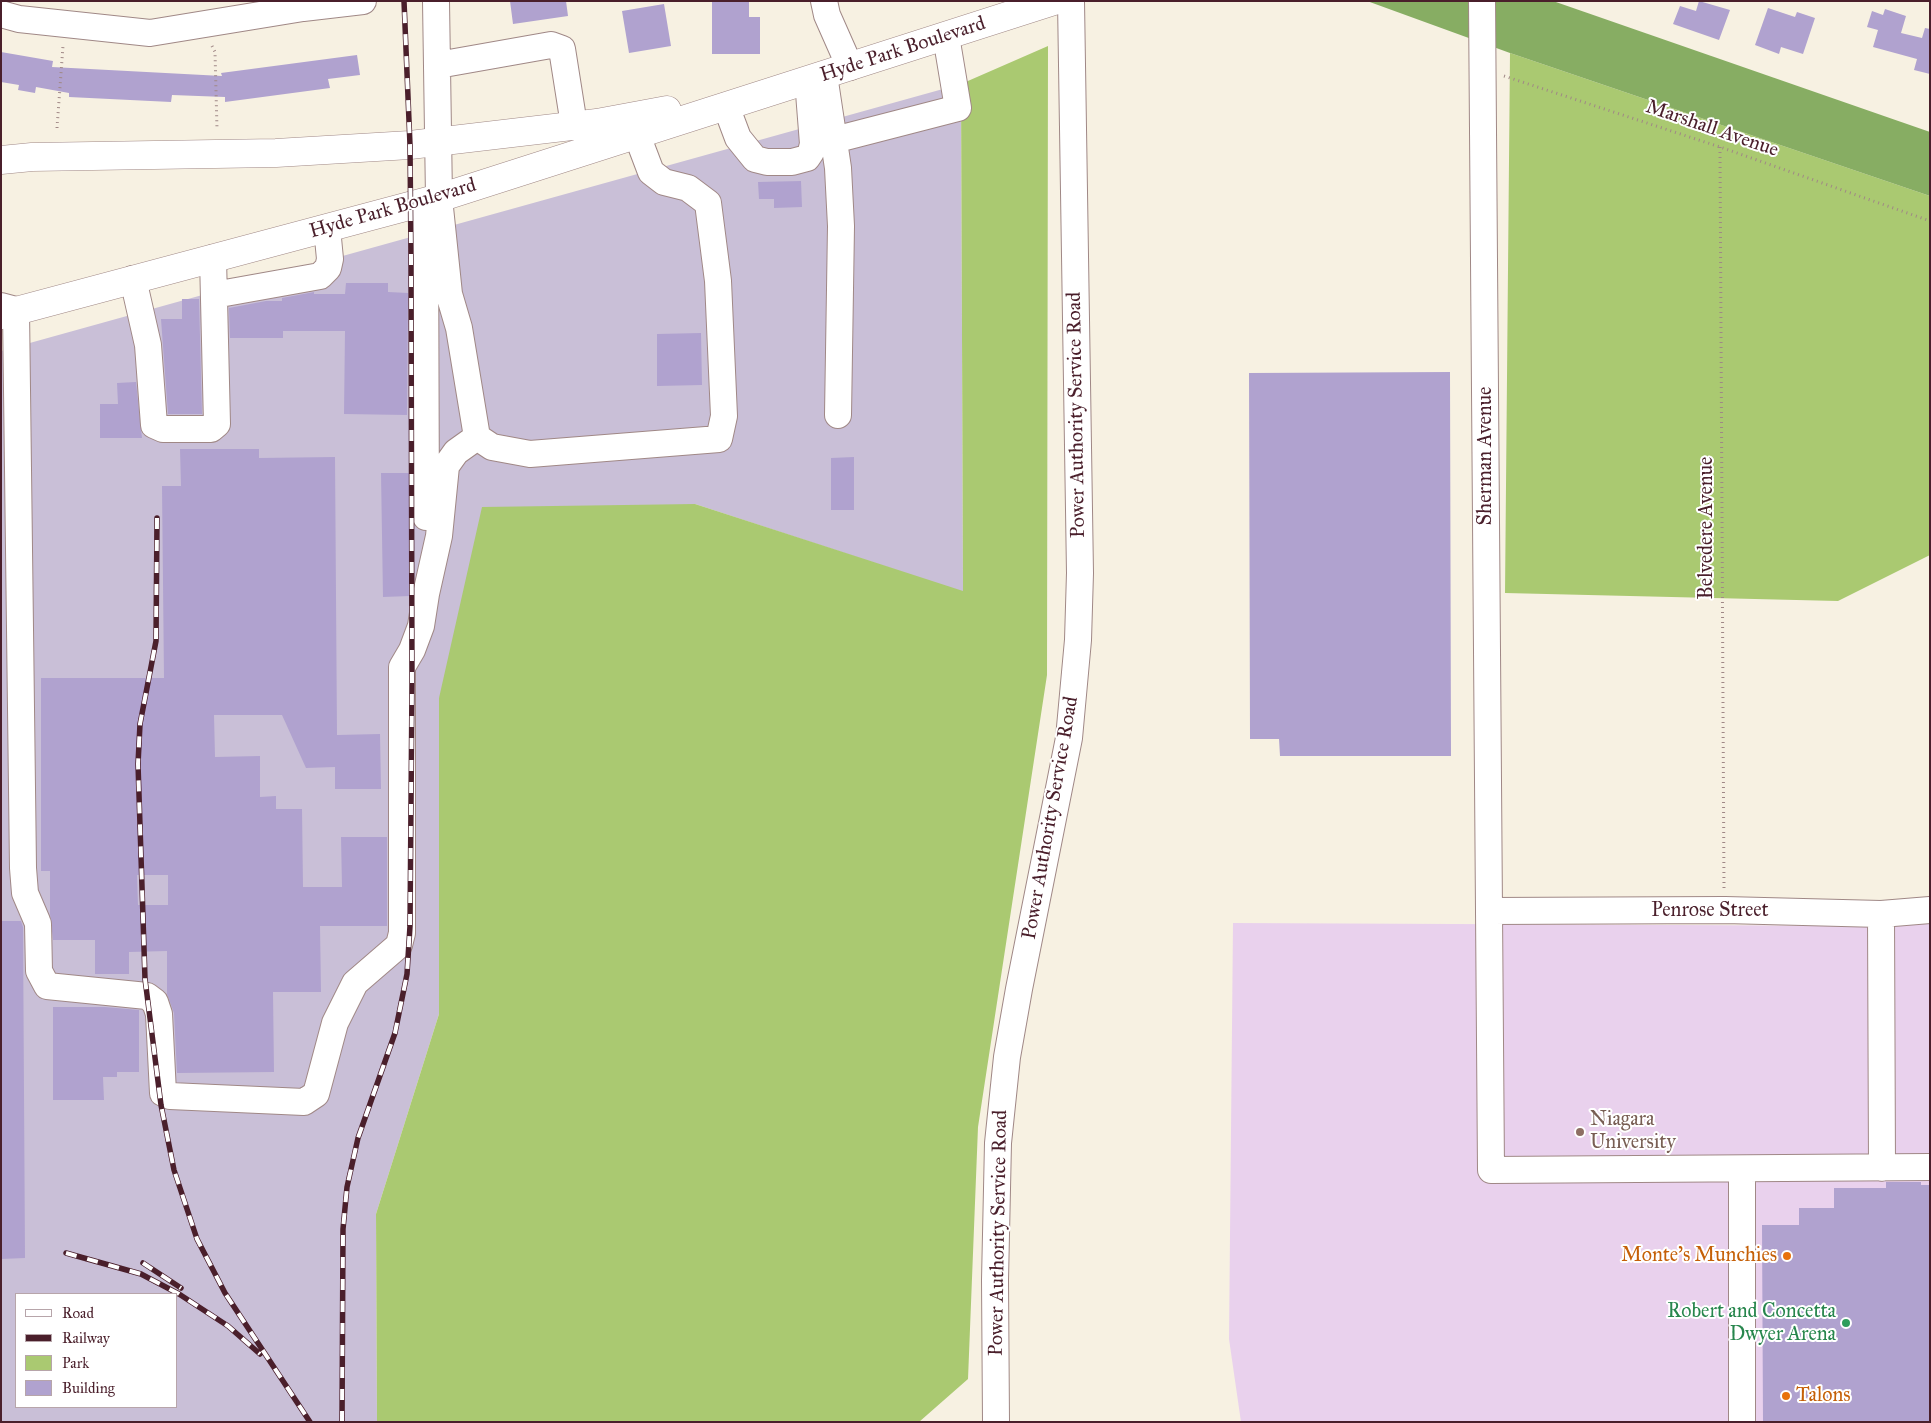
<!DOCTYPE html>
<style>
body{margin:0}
#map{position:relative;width:1931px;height:1423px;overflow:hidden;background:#f7f1e2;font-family:"IM FELL Great Primer",serif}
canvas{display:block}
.frame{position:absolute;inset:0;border:2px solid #4a1f2b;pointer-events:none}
.legend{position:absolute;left:15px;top:1293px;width:162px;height:115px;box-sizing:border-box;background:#fff;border:1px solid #b7a5aa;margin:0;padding:6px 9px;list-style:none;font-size:15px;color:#4a1f2b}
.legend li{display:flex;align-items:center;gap:10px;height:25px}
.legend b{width:25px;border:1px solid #b7a5aa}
</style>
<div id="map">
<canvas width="1931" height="1423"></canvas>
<div class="frame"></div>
<ul class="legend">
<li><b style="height:6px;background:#fff"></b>Road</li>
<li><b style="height:6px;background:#4a1f2b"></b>Railway</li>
<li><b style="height:14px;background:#aac971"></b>Park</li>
<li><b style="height:14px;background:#b0a2cf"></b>Building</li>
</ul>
</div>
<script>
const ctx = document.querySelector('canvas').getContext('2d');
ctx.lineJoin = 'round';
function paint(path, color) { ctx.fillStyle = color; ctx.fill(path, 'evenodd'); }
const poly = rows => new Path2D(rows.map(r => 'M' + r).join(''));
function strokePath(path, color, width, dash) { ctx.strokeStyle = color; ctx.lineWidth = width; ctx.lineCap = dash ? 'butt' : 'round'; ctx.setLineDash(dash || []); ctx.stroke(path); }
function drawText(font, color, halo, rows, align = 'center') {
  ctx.font = font + ' "IM FELL Great Primer",serif'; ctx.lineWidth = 4; ctx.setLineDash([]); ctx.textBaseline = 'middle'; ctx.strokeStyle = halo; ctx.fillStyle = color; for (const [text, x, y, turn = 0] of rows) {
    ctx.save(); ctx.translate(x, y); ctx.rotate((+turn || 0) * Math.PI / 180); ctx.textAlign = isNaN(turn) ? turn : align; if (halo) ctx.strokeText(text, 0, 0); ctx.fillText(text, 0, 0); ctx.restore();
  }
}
paint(poly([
 [1930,921,1930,1422,1241,1422,1229,1339,1233,923,1896,926]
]), '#e9d1ed');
paint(poly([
 [961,84,963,592,695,504,439,698,439,1014,376,1214,377,1422,1,1422,1,351],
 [16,1294,176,1294,176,1407,16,1407]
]), '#c9bfd7');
paint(poly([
 [1048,46,1047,675,978,1127,968,1379,919,1422,377,1422,376,1214,439,1014,439,698,482,507,695,504,963,591,961,84],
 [1510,53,1930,196,1930,555,1838,601,1505,593]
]), '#aac971');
paint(poly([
 [1367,1,1553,1,1930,132,1930,196,1510,53]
]), '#87ad63');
paint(poly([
 [510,1,566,1,568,16,513,24],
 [712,1,749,1,749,17,760,17,760,54,712,54],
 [1699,1,1730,10,1719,40,1673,24,1680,6,1696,11],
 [664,4,671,46,629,53,622,11],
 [1768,8,1795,17,1797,12,1815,18,1803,54,1781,47,1779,54,1755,45],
 [1885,9,1906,16,1901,33,1922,38,1925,28,1930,29,1930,74,1914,70,1917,59,1873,47,1878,30,1867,27,1872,11,1883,15],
 [1,52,53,61,52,67,222,76,221,73,357,55,360,75,328,79,330,88,225,102,225,97,172,95,171,102,69,97,69,93,36,87,35,93,18,90,19,85,1,82],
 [801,181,802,207,774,208,774,199,759,199,758,182],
 [346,283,388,283,388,292,408,293,407,415,344,414,345,331,283,331,283,338,230,338,229,308,266,301,282,301,282,298,314,292,314,294,345,294],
 [182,299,199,299,202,414,168,414,161,319,182,319],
 [701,333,702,385,657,386,657,334],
 [1450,372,1451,756,1280,756,1279,739,1250,739,1249,373],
 [136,382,142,438,100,438,100,404,118,404,117,383],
 [180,449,259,449,259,458,335,457,337,735,380,734,381,789,335,789,335,767,306,768,282,715,214,715,215,757,260,756,260,797,276,796,276,809,302,809,303,887,342,887,341,837,387,837,387,926,320,926,321,992,273,992,274,1072,177,1073,174,1013,167,994,167,951,129,952,129,974,95,974,95,940,53,940,50,914,50,871,41,871,41,678,164,678,162,486,181,486],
 [137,875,168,875,168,905,138,905],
 [854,457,854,510,831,510,831,458],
 [381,473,410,473,410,596,383,597],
 [1,921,21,921,23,927,25,1258,1,1259],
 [53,1007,105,1007,139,1010,139,1072,117,1072,117,1077,103,1077,104,1100,53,1100],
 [1886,1182,1921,1182,1921,1185,1930,1185,1930,1422,1763,1422,1762,1225,1799,1225,1799,1208,1834,1208,1834,1188,1886,1188]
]), '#b0a2cf');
const minor = poly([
 [301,1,303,8,363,1],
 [436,1,439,198,449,294,459,328,477,437,492,447,530,454,719,439,724,416,718,281,708,203,688,188,664,182,651,172,637,135],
 [824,1,827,15,850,67],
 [1482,1,1491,1170,1930,1167],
 [1,14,19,19,150,33,303,8],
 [438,65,551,45,562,49,574,125],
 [824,75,838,168,841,226,838,415],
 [726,106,738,138,755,159,767,162,792,162,807,158,811,152,813,144,808,80],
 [834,140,958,108,946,36],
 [418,204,425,229,426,517],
 [133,279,148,345,154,425,163,429,211,429,217,424,213,258],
 [214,295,320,276,328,268,330,259,327,228],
 [1,306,16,310,23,868,25,893,37,921],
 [1490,911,1725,910,1881,914,1930,910],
 [1881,914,1882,1168],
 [38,924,39,971,47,986,147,996,155,1002,159,1014,163,1093,170,1096,304,1102,316,1094,335,1023,355,983,399,945,402,933,402,667,412,650,421,626,426,594,439,536,446,466,456,452,477,437],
 [1742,1169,1742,1422],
 [996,1422,995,1280,998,1143,1007,1057,1019,989,1069,738,1078,640,1080,573,1071,1]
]);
const major = poly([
 [1,160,32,157,276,153,410,145,597,123,667,110],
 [1,315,439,198,1054,1]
]);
strokePath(minor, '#a08886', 28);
strokePath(major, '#a08886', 29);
strokePath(poly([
 [212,46,215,52,217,129],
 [1504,76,1720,147,1930,221],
 [57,128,63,46],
 [1720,147,1724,889]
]), '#a08886', 3, [1, 4]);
strokePath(minor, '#fff', 26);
strokePath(major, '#fff', 28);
const rail = poly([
 [157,518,156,641,140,724,138,764,145,979,161,1105,174,1170,197,1239,225,1293,310,1422],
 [66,1253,141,1274,179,1294,228,1326,260,1354],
 [143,1263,181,1288],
 [342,1422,343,1229,347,1187,358,1138,395,1033,407,974,410,926,412,684,411,259,410,145,404,1]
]);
strokePath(rail, '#4a1f2b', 5.5);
strokePath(rail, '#fff', 4, [11]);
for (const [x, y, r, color] of [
 [1580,1132,5,"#8d6e63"],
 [1787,1256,5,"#e8710a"],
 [1846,1323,5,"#2e9e5b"],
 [1786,1396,5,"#e8710a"]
]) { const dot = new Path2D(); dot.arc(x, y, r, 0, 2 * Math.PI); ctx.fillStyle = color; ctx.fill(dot); strokePath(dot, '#fff', 2); }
drawText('20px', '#4a1f2b', '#fff', [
 ["Hyde Park Boulevard",903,50,-18],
 ["Marshall Avenue",1712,129,19],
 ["Hyde Park Boulevard",393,209,-16],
 ["Power Authority Service Road",1077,415,-91],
 ["Sherman Avenue",1486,456,-90],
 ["Belvedere Avenue",1707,528,-90],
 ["Power Authority Service Road",1051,818,-80],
 ["Penrose Street",1710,911],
 ["Power Authority Service Road",999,1233,-89]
]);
drawText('20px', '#785e54', '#fff', [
 ["Niagara",1590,1120],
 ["University",1590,1143]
], 'left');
drawText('20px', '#c56008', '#fff', [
 ["Monte's Munchies",1777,1256],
 ["Talons",1796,1396,"left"]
], 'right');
drawText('20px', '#27864d', '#fff', [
 ["Robert and Concetta",1836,1312],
 ["Dwyer Arena",1836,1335]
], 'right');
</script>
